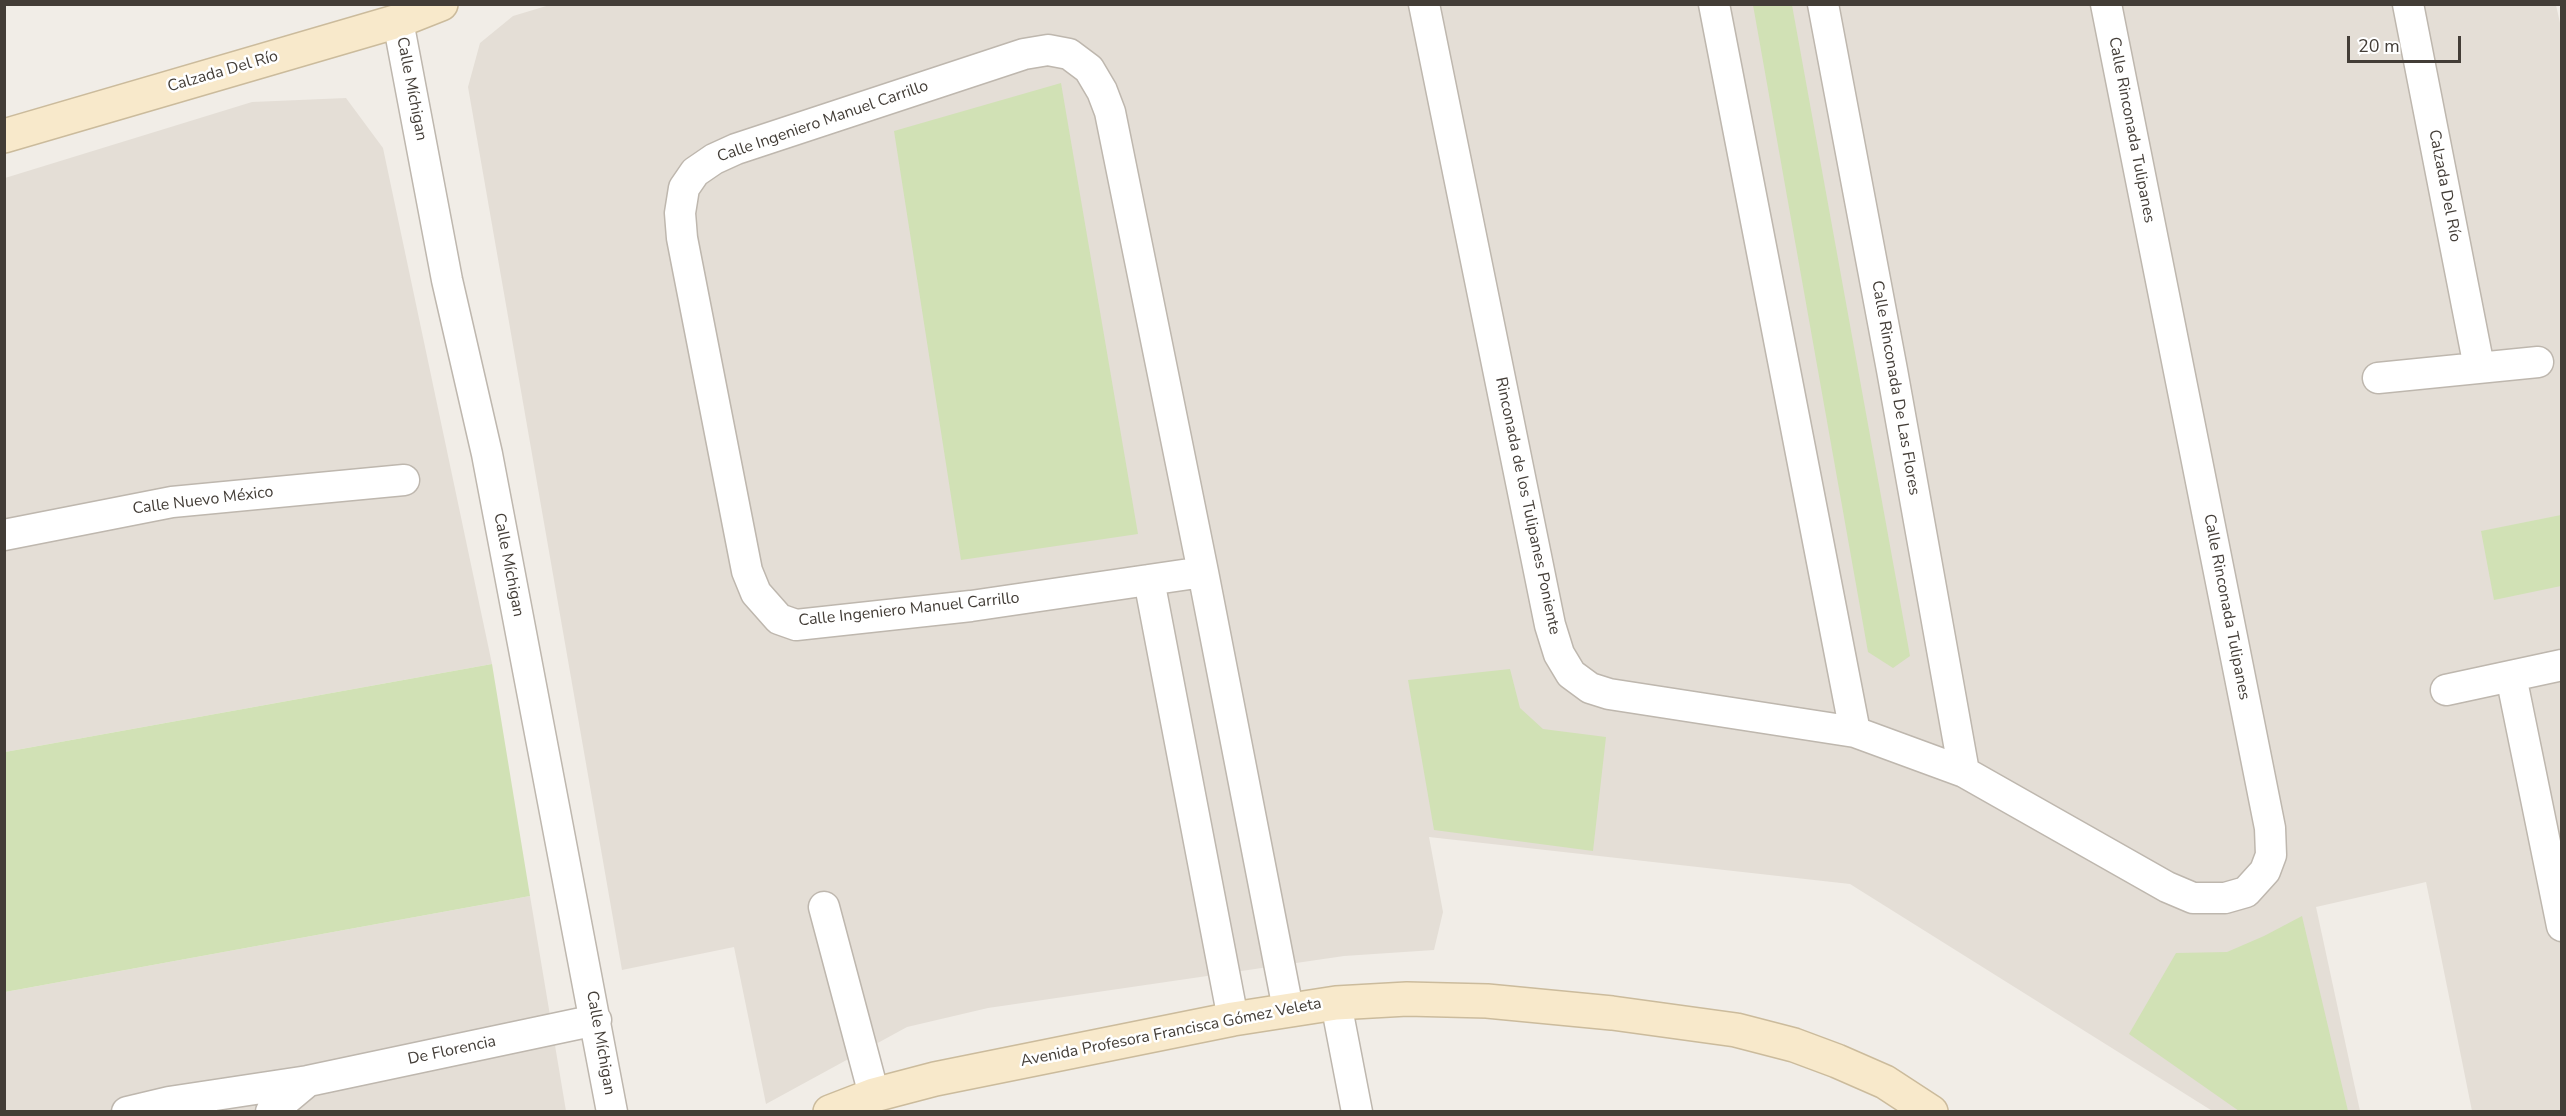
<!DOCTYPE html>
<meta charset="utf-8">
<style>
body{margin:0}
#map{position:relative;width:2566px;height:1116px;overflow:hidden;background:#f1ede7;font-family:"Nunito Sans",sans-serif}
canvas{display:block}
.frame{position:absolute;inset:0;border:6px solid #433d37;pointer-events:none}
.scale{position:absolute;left:2347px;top:36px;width:114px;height:27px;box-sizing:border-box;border:3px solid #433d37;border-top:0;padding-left:8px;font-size:18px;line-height:21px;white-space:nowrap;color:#433d37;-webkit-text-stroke:4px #fff;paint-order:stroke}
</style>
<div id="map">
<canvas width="2566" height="1116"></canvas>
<div class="frame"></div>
<div class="scale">20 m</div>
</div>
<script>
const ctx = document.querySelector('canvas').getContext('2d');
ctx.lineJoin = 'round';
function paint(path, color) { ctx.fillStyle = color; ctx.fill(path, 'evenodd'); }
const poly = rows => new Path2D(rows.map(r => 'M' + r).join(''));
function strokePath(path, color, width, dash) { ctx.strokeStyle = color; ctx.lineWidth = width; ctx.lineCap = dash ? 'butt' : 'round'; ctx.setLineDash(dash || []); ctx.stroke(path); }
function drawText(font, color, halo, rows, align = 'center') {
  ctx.font = font + ' "Nunito Sans",sans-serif'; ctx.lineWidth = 5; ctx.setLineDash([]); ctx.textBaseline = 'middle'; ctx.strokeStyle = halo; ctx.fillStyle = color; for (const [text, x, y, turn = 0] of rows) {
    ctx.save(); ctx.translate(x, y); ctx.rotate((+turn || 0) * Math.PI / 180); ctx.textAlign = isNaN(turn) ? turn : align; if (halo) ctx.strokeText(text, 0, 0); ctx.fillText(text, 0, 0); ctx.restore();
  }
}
paint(poly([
 [553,4,2556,5,2562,32,2561,1111,2472,1111,2426,882,2316,907,2360,1111,2214,1112,1850,884,1429,837,1443,912,1434,950,1344,956,988,1008,907,1027,766,1104,734,947,622,970,468,87,480,43,513,16],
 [346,98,383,148,492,664,5,752,5,178,252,102],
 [530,896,566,1111,5,1112,5,992]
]), '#e4ded6');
paint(poly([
 [1753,5,1792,5,1910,656,1893,668,1868,652],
 [1061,83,1138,534,961,560,894,131],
 [2561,515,2561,586,2494,600,2481,531],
 [492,664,530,896,5,992,5,752],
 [1510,669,1520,708,1543,729,1606,737,1593,851,1434,830,1408,680],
 [2302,916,2348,1111,2239,1111,2129,1034,2176,953,2227,952,2264,936]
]), '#d1e1b5');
const street = poly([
 [1424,4,1550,625,1559,654,1571,674,1590,688,1609,694,1855,732,1964,772,2167,887,2193,898,2225,898,2246,892,2265,871,2271,855,2270,828,2106,4],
 [1714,4,1855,732],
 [1823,4,1892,370,1964,772],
 [2408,4,2479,367],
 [398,21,447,280,487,454,612,1112],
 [2378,378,2538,362],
 [4,535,172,502,404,480],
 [1203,572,971,606,796,625,779,619,756,593,747,571,682,238,680,213,684,188,695,172,714,159,736,149,1024,54,1048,50,1069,54,1089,69,1102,91,1110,112,1203,572,1288,1009],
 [1149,580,1233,1019],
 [2511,676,2562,926],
 [2446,690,2562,665],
 [824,907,874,1095],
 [1336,1003,1357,1112],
 [308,1081,596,1020],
 [127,1112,169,1102,308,1081,271,1112]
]);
const secondary = poly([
 [4,136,398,21,441,4],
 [830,1112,874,1095,935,1079,1233,1019,1336,1003,1407,999,1487,1001,1612,1013,1736,1030,1794,1045,1837,1061,1885,1082,1931,1112]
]);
strokePath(street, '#beb7ae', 33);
strokePath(secondary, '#cbbb9c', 36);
strokePath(street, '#fff', 30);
strokePath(secondary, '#f8e9cb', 33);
drawText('16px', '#433d37', '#fff', [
 ["Calzada Del Río",223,72,-16],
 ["Calle Míchigan",411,89,79],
 ["Calle Ingeniero Manuel Carrillo",823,122,-19],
 ["Calle Rinconada Tulipanes",2131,130,79],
 ["Calzada Del Río",2444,186,79],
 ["Calle Rinconada De Las Flores",1895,388,80],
 ["Calle Nuevo México",203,501,-7],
 ["Rinconada de los Tulipanes Poniente",1527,506,78],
 ["Calle Míchigan",508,565,79],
 ["Calle Rinconada Tulipanes",2226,607,79],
 ["Calle Ingeniero Manuel Carrillo",909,610,-6],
 ["Avenida Profesora Francisca Gómez Veleta",1171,1033,-11],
 ["Calle Míchigan",600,1043,80],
 ["De Florencia",452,1051,-12]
]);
</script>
